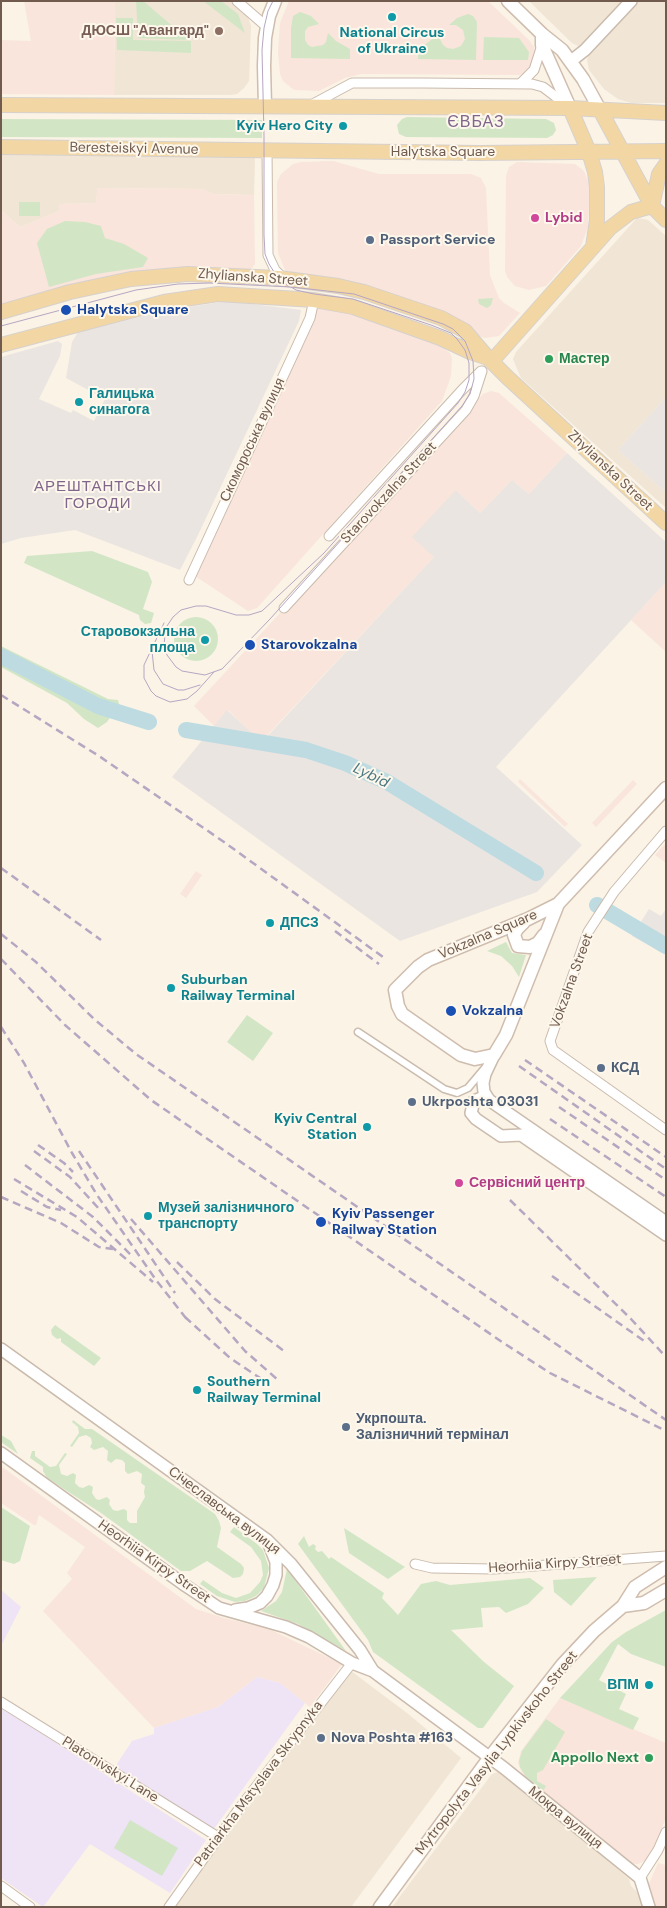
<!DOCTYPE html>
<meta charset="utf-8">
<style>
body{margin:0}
#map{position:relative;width:667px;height:1908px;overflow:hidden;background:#faf3e6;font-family:"DM Sans",sans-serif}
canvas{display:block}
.frame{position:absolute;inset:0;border:2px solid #705b4e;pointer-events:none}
</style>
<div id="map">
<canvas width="667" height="1908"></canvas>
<div class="frame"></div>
</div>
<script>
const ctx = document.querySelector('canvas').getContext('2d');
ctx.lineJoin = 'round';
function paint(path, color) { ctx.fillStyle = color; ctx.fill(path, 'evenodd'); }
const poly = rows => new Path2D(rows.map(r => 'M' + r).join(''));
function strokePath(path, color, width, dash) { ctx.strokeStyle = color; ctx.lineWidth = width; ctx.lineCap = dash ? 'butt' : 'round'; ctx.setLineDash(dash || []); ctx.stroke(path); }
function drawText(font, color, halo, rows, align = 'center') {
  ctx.font = font + ' "DM Sans",sans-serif'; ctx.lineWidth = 4; ctx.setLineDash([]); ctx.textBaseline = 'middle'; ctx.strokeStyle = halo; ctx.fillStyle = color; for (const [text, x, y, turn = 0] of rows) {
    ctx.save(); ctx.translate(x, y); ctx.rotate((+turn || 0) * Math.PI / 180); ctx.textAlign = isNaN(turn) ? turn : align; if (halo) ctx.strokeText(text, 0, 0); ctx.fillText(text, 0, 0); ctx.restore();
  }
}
paint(poly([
 [115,1,231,1,248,17,251,26,249,81,244,88,237,94,230,95,114,95],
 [529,1,625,1,583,45,580,47,572,43],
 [638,1,666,1,666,103,631,103,618,99,604,89,589,70,587,60,590,51],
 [1,155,255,156,254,195,213,194,203,189,98,188,96,203,59,204,59,211,20,227,1,210],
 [637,218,648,220,666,236,666,397,618,450,666,493,666,508,521,378,513,359,516,352],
 [347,1668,407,1713,461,1758,351,1907,168,1907],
 [498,1772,585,1842,629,1879,631,1886,637,1892,643,1907,392,1907,492,1774]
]), '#f1e5d5');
paint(poly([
 [24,1,115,1,114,95,1,94,1,40,31,41],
 [289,1,488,1,529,40,534,47,536,54,528,72,520,75,361,74,345,78,319,91,294,90,283,81,280,74,278,53,280,23],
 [333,161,379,174,471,174,481,178,486,188,490,275,499,298,504,303,520,313,499,336,485,338,479,336,461,321,446,313,415,301,350,282,289,273,285,270,278,253,277,182,281,174,293,164,301,162],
 [517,162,575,164,584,171,590,186,588,227,581,246,546,286,529,290,515,286,507,277,505,271,506,176,509,167],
 [97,188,203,189,213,194,254,195,255,264,250,270,182,270,1,308,1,210,20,227,59,211,59,204,96,203],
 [317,307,340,310,429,338,450,353,452,359,451,376,442,401,257,608,248,611,195,576],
 [491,391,499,393,567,453,529,494,512,480,480,513,456,490,435,556,261,742,228,710,214,726,194,706,483,394],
 [666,582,666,652,631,620],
 [520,779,568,824,565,827,518,782],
 [633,780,637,784,596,827,592,823],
 [666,843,666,863,655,855],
 [196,871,202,875,186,898,180,894],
 [1,1466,196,1609,224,1618,269,1629,342,1664,310,1707,280,1683,257,1677,218,1707,154,1728,43,1611,72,1579,67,1573,85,1547,39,1515,36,1525,34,1525,1,1503],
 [560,1698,666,1743,666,1818,650,1856,645,1861,638,1864,630,1864,527,1780,522,1773,518,1763,521,1751],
 [658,1863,666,1865,666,1907,654,1907,649,1892,649,1884]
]), '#f9e5db');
paint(poly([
 [228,301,301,310,299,321,198,535,180,570,75,530,21,538,1,544,1,357,58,341,62,344,60,356,39,399,71,413,73,410,94,421,105,399,66,378,72,342,78,332,168,310],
 [666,397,666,493,618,450],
 [567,453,666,542,666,582,496,767,582,845,537,892,400,941,172,777,227,710,262,742,434,557,412,537,456,490,480,513,512,480,529,494],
 [649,909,661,916,666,909,666,955,632,936]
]), '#eae5e0');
paint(poly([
 [1,1590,21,1607,1,1646],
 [257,1677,280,1683,305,1703,213,1830,115,1767,132,1741,154,1734,154,1728,218,1707],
 [1,1707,206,1840,170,1893,90,1844,43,1907,1,1878]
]), '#efe3f6');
paint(poly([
 [136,1,143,1,189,40,138,38],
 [203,1,221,1,238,14,245,33],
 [300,12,311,16,319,24,308,27,305,31,305,40,308,45,312,47,323,45,326,42,328,33,336,41,350,49,350,59,291,58,291,28,293,16],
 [468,14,473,16,477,22,476,60,418,59,418,50,440,33,440,39,443,45,447,48,453,49,461,46,465,39,463,30,456,25,449,25,457,18],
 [116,18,133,18,133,40,191,41,191,53,117,50],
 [484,37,519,38,529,52,528,60,483,60],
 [407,117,546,119,554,123,556,130,553,135,547,138,406,137,399,134,397,125,402,119],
 [1,119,262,120,262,138,1,137],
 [19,202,40,202,40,216,19,216],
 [65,221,85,222,101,226,105,238,124,244,148,258,143,267,96,274,49,287,37,243,47,229],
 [493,298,491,305,487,308,479,304,478,299],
 [92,551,148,572,152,582,143,609,154,613,151,623,145,624,140,620,139,615,24,563,27,556],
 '174 639a22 22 0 1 1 44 0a22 22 0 1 1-44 0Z',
 [1,646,108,699,118,700,119,704,107,722,98,728,84,719,67,703,1,667],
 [506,942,512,953,526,955,519,977,512,966,501,956,487,951],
 [247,1015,273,1033,253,1061,227,1042],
 [55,1325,101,1358,94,1366,61,1342,61,1338,57,1339,52,1335,51,1330],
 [73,1420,85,1429,92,1429,215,1514,219,1521,221,1528,217,1547,241,1564,244,1568,243,1574,240,1577,233,1578,207,1561,190,1571,181,1571,101,1513,47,1478,43,1471,43,1467,30,1458,32,1451,35,1451,35,1456,50,1467,56,1466,65,1453,67,1454,59,1465,61,1474,67,1476,73,1473,76,1475,75,1483,79,1487,83,1488,89,1485,93,1487,92,1493,96,1499,99,1500,107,1497,110,1500,109,1504,113,1510,117,1511,124,1509,127,1511,127,1520,130,1523,137,1523,137,1511,145,1497,144,1492,145,1486,141,1483,142,1474,137,1471,128,1474,125,1471,125,1463,122,1460,116,1459,111,1463,107,1460,108,1451,103,1447,94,1450,90,1447,92,1443,91,1438,86,1435,79,1437,72,1447,70,1446,79,1433,78,1427,72,1422],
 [1,1435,11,1441,18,1454,1,1442],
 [1,1507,30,1526,20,1561,14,1564,1,1560],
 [234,1527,257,1544,263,1550,269,1568,264,1588,256,1596,245,1601,235,1602,217,1596,200,1584,203,1580,222,1593,236,1598,250,1593,260,1582,263,1575,261,1561,251,1547,230,1532],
 [344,1528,405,1567,388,1579,349,1553],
 [304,1536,309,1547,313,1544,316,1546,315,1549,318,1552,322,1551,329,1559,331,1557,384,1593,382,1598,398,1615,421,1584,436,1581,450,1585,530,1578,544,1588,528,1604,506,1613,499,1607,481,1608,483,1627,451,1630,484,1662,514,1686,483,1728,478,1728,373,1652,368,1640,298,1544],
 [287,1569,346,1651,298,1624,261,1611,276,1601,282,1592],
 [597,1577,571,1606,554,1592,553,1580],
 [666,1610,666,1667,631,1654,618,1644,599,1680,626,1694,619,1709,639,1718,633,1730,560,1698,612,1642,626,1632],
 [546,1719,565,1732,543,1770,537,1773,537,1781,546,1786,542,1793,526,1777,520,1767,519,1761,522,1751],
 [130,1820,178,1848,162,1876,114,1848]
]), '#d2e6c6');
strokePath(poly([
 [1,656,98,706,149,722],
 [186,730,306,750,345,763,387,782,536,873],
 [597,905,666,946]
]), '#bddbe1', 16);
const pedestrian = poly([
 [358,1032,444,1089,457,1093,468,1088,484,1069]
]);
const minor = poly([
 [237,1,267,27],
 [520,84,534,70,542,45],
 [311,105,352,83,422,83,532,84,543,87,568,106],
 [267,150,268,255,275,270,284,279],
 [329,536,462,390,481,371],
 [189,580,310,318,314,300],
 [284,608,466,410,474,396,482,371],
 [666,831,614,892,588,932,550,1041,553,1050,666,1130],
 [415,1564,432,1568,494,1569,666,1556],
 [1,1702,218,1837],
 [640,1878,658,1850,666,1832],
 [1,1886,30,1907],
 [169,1907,241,1806,352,1663]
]);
const tertiary = poly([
 [571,61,585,50,631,1],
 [494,1055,485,1074,483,1083,484,1092,489,1100,666,1222],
 [489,1100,481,1098,474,1101,471,1113,476,1119,501,1136,521,1135,666,1235],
 [1,1349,267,1540,291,1564,360,1650,373,1671,504,1768,640,1878,649,1907],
 [1,1453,186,1586,219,1608,286,1627,309,1637,352,1663,373,1671],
 [235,1610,248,1608,260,1603,267,1596,273,1585,276,1575,276,1562,269,1544]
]);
const secondary = poly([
 [508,1,542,34,562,50,583,79,600,110],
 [542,34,542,45,570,108],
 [265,106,264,66,265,38,269,16,275,1],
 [558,904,528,919,428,960,418,967,395,990,398,1006,402,1014,461,1055,475,1059,494,1055,506,1035,558,904,666,788],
 [524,922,517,929,514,935,518,946,530,947,538,943,544,935],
 [623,1606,644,1603,666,1590],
 [380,1907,490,1757,563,1664,594,1631,623,1606,635,1587,666,1567]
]);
const primary = poly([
 [1,105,570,108,666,113],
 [570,108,589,152,595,172,597,187,597,220,593,247],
 [600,110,652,206,666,220],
 [1,147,479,153,666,151],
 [1,312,70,292,131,279,188,274,279,278,338,286,364,292,441,318,465,331,488,358,507,377,666,523],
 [1,345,164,302,218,294,314,300,353,307,440,338,470,352,488,358],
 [492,361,610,228,631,212,652,206,659,174,666,164]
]);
strokePath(pedestrian, '#cabbad', 9);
strokePath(minor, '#cabbad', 11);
strokePath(tertiary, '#cabbad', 14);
strokePath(secondary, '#cfbdae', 15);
strokePath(primary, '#d7d1cd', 16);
strokePath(pedestrian, '#fff', 6);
strokePath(minor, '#fff', 9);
strokePath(tertiary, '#fff', 11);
strokePath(secondary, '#fff', 12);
strokePath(primary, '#f2d7a5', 14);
strokePath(poly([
 [1,326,136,290,178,284,209,283,291,287,354,294,443,324,453,329,465,341,473,361,474,379,470,394,462,406,270,619,222,669,205,675,182,671,176,667,167,655,164,645,165,635,167,626,173,617,181,610,196,606,206,606,236,615,249,615,262,611,324,553,458,403,465,392,469,380,469,363,465,350,457,339,451,333,431,325,353,299,314,294,296,290,291,287,287,285,276,275,269,264,265,254,264,235,264,136,262,50,264,28,268,11,273,1],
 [164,623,144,665,144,678,151,691,156,696,170,702,187,699,197,691,214,672],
 [152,651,154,670,163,684,178,690,184,690,200,685]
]), '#b6a6c2', 1);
strokePath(poly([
 [1,695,99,756,224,842,383,957],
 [1,868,101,940],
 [335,931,379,964],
 [1,934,36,962,94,1019,136,1054,666,1420],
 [1,959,65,1025,151,1100,502,1342,550,1373,666,1431],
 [1,1027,24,1063,72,1153,97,1195,156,1280,189,1322],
 [525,1060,666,1157],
 [519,1066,666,1169],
 [559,1107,666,1180],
 [550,1119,666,1197],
 [38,1145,64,1163,73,1172],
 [34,1151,70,1177,101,1211],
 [79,1151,175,1293],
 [25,1165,93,1217,131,1255],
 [14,1179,77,1217,153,1282],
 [21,1191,47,1207,61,1210],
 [1,1197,61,1223,99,1247,113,1249],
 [510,1200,631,1319,666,1357],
 [131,1219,245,1351,278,1380],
 [177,1262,215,1299,284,1351],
 [552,1276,647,1343],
 [185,1317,230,1358,263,1380]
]), '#b6a6c2', 2.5, [8, 5]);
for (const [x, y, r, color] of [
 [392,17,5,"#0f9aa8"],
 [219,31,5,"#8d6e63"],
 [343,126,5,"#0f9aa8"],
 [535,218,5,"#d1479c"],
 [370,240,5,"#5c6f8a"],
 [66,310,6,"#1a4fb4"],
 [549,359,5,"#2e9e5b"],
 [79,402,5,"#0f9aa8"],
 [205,640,5,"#0f9aa8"],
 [250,645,6,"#1a4fb4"],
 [270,923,5,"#0f9aa8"],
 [171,988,5,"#0f9aa8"],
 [451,1011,6,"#1a4fb4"],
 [601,1068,5,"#5c6f8a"],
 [412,1102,5,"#5c6f8a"],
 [367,1127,5,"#0f9aa8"],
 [459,1183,5,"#d1479c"],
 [148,1216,5,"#0f9aa8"],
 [321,1222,6,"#1a4fb4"],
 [197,1390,5,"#0f9aa8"],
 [346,1427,5,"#5c6f8a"],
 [649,1685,5,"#0f9aa8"],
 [321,1738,5,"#5c6f8a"],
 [649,1758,5,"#2e9e5b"]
]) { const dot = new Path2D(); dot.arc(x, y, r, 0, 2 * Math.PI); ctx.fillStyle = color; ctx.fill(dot); strokePath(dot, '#fdf7ec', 2); }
drawText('bold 14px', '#785e54', '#fdf7ec', [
 ["ДЮСШ \"Авангард\"",209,31]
], 'right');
drawText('bold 14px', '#0d838f', '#fdf7ec', [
 ["National Circus",392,33,"center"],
 ["of Ukraine",392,49,"center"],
 ["Kyiv Hero City",333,126,"right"],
 ["Галицька",89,394],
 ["синагога",89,410],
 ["Старовокзальна",195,632,"right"],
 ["площа",195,648,"right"],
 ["ДПСЗ",280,923],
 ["Suburban",181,980],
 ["Railway Terminal",181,996],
 ["Kyiv Central",357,1119,"right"],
 ["Station",357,1135,"right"],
 ["Музей залізничного",158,1208],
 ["транспорту",158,1224],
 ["Southern",207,1382],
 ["Railway Terminal",207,1398],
 ["ВПМ",639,1685,"right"]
], 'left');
drawText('14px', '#705b4e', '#fdf7ec', [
 ["Beresteiskyi Avenue",134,149,1],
 ["Halytska Square",443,152],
 ["Zhylianska Street",253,278,4],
 ["Скомороська вулиця",253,440,-65],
 ["Zhylianska Street",610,471,43],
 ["Starovokzalna Street",389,493,-47],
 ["Vokzalna Square",488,935,-23],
 ["Vokzalna Street",572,981,-70],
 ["Січеславська вулиця",224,1511,37],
 ["Heorhiia Kirpy Street",154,1562,35],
 ["Heorhiia Kirpy Street",555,1564,-4],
 ["Mytropolyta Vasylia Lypkivskoho Street",497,1753,-52],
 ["Platonivskyi Lane",110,1770,32],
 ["Patriarkha Mstyslava Skrypnyka",259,1784,-53],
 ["Мокра вулиця",565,1818,39]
]);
drawText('bold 14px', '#b23c85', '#fdf7ec', [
 ["Lybid",545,218],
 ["Сервісний центр",469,1183]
], 'left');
drawText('bold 14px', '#4e5e75', '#fdf7ec', [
 ["Passport Service",380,240],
 ["КСД",611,1068],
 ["Ukrposhta 03031",422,1102],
 ["Укрпошта.",356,1419],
 ["Залізничний термінал",356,1435],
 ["Nova Poshta #163",331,1738]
], 'left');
drawText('bold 14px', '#164399', '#fdf7ec', [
 ["Halytska Square",77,310],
 ["Starovokzalna",261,645],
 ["Vokzalna",462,1011],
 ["Kyiv Passenger",332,1214],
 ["Railway Station",332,1230]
], 'left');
drawText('bold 14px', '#27864d', '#fdf7ec', [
 ["Мастер",559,359],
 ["Appollo Next",639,1758,"right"]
], 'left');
ctx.letterSpacing = '1px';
drawText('15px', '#80668c', '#fdf7ec', [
 ["АРЕШТАНТСЬКІ",98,487],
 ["ГОРОДИ",98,504]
]);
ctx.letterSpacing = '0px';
drawText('italic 15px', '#4a7781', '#fdf7ec', [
 ["Lybid",371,776,26]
]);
ctx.letterSpacing = '1px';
drawText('16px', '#80668c', '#fdf7ec', [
 ["ЄВБАЗ",476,123]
]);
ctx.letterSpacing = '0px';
</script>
